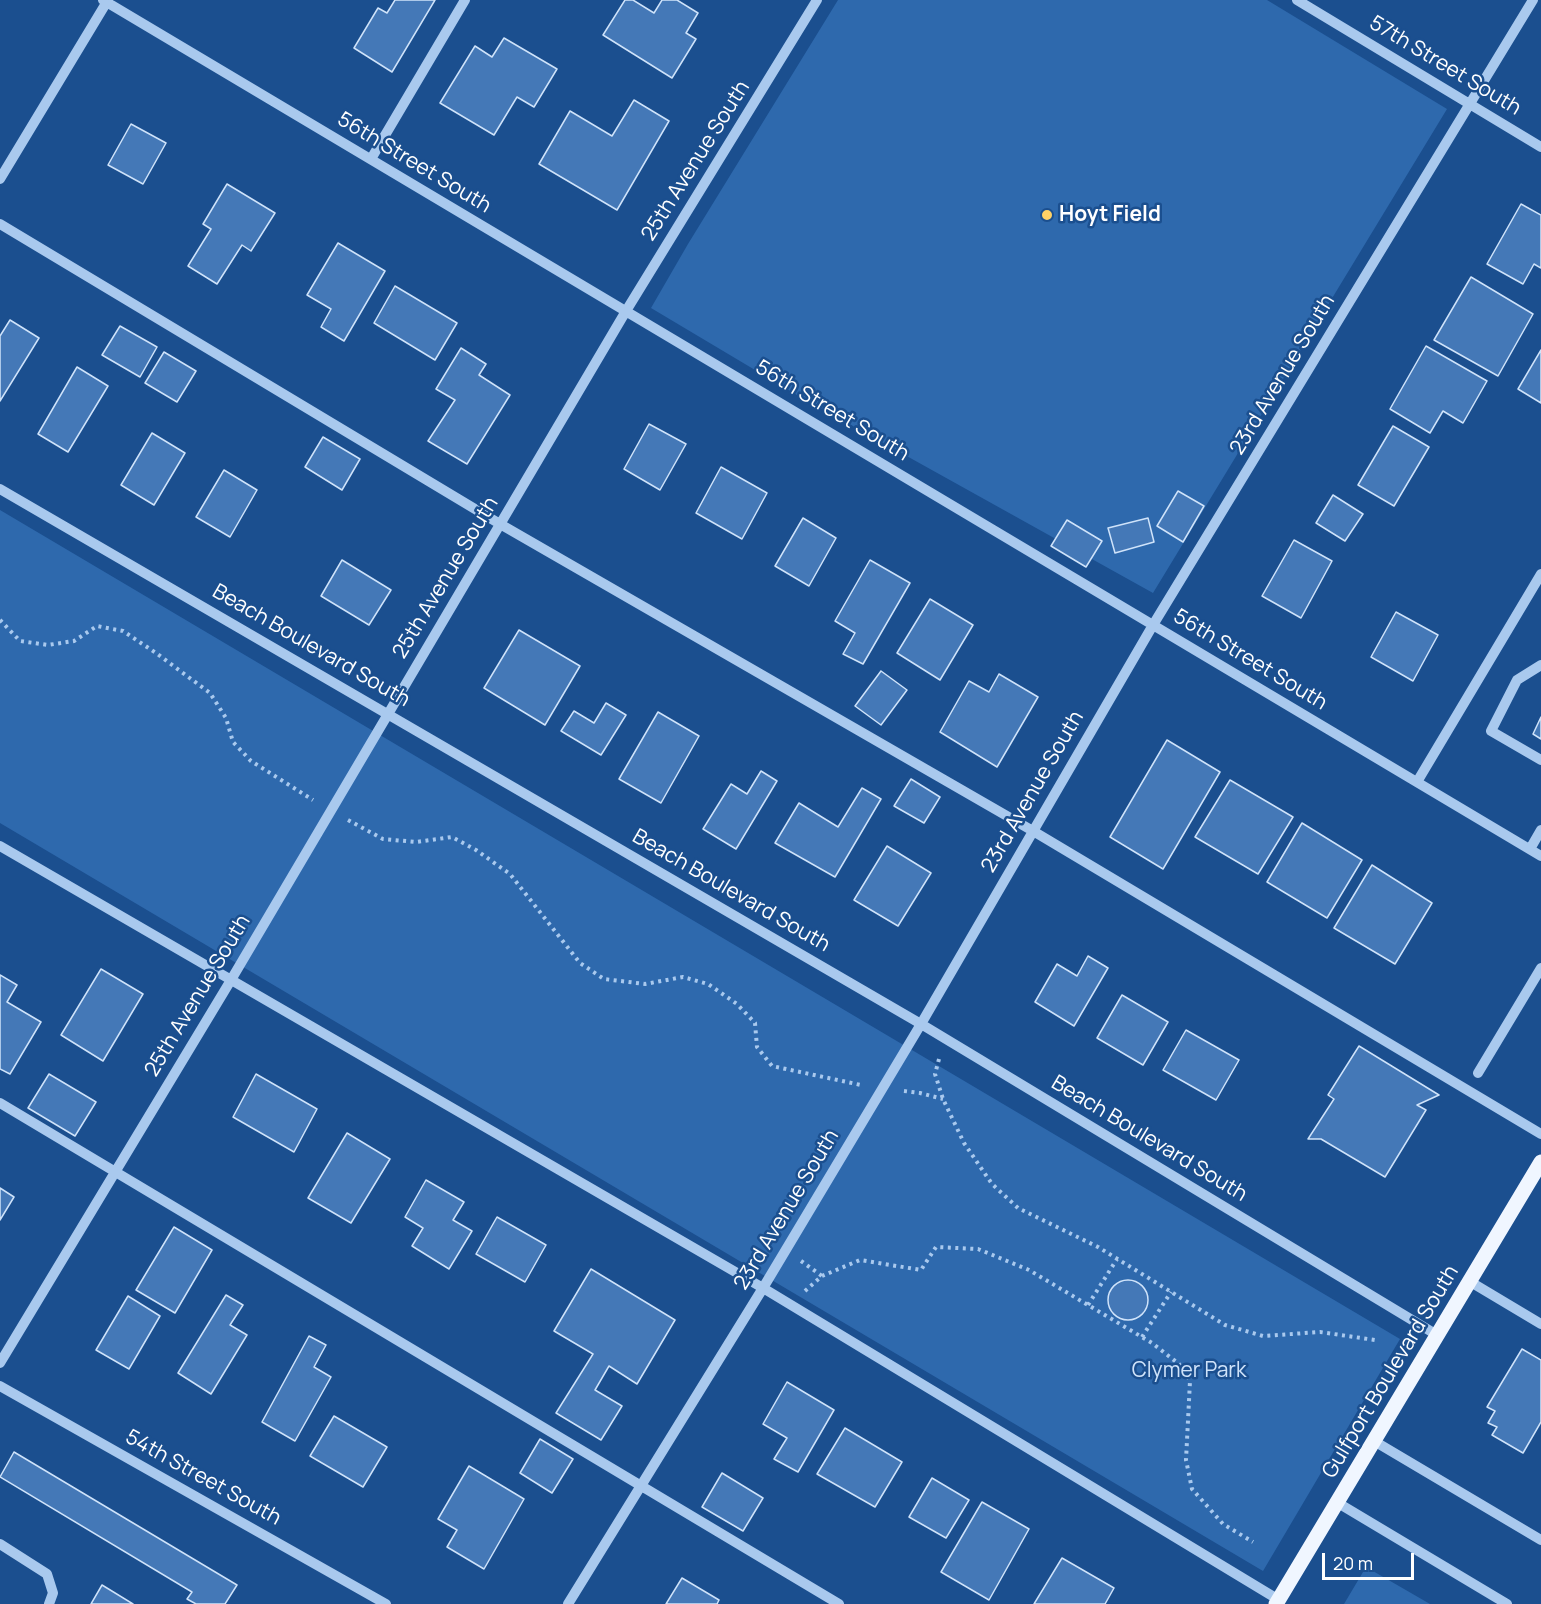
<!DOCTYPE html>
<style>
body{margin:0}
#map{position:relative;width:1541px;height:1604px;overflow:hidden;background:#1b4f8f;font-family:Manrope,sans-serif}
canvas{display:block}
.scale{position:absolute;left:1322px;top:1553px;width:92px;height:27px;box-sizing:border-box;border:3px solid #fff;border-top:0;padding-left:8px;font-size:18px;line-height:21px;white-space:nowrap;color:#fff;-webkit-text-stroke:4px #1b4f8f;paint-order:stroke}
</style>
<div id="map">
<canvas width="1541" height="1604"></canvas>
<div class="scale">20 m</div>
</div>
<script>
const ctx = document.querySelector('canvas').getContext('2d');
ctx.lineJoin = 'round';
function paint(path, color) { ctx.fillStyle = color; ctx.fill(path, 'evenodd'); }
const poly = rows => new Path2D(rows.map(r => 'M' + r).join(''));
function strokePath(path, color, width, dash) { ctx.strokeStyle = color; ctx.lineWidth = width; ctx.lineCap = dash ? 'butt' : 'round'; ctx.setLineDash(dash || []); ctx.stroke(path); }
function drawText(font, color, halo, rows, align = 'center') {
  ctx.font = font + ' Manrope,sans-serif'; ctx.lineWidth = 5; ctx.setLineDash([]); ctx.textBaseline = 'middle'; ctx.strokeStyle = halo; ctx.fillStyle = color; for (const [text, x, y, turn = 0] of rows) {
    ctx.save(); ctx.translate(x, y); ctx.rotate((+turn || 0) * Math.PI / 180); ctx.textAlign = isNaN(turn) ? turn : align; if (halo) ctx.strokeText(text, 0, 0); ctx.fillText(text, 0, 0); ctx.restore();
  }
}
paint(poly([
 [838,0,1267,0,1447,109,1153,593,797,395,651,308,688,244],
 [0,510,1400,1339,1263,1571,0,823],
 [1366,1567,1430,1604,1344,1604]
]), '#2e69ad');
const building = poly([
 [395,0,435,0,392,72,354,48,378,8,387,13,395,0],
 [625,0,633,0,654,13,662,0,677,0,698,13,686,33,696,39,672,78,603,35,625,0],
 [504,38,557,69,534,107,517,97,494,135,440,103,475,46,492,57,504,38],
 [634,100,669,121,617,210,539,164,570,111,612,136,634,100],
 [131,124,166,143,143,184,108,165,131,124],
 [227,184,275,213,251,251,242,245,217,284,188,266,211,229,203,224,227,184],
 [1521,204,1541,215,1541,268,1534,264,1523,284,1487,264,1521,204],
 [338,243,385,271,344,341,321,327,331,309,307,295,338,243],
 [1471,277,1533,314,1498,376,1434,340,1471,277],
 [395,286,457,323,435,360,374,323,395,286],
 [10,320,39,338,0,401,0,336,10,320],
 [120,326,157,347,140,377,102,355,120,326],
 [1426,346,1487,381,1463,423,1443,411,1430,433,1390,409,1426,346],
 [461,348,486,364,479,375,510,395,467,464,428,441,455,400,436,389,461,348],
 [1541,350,1541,403,1518,389,1541,350],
 [164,352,196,371,177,402,145,383,164,352],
 [77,367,108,386,68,452,38,434,77,367],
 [649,424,686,444,660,490,624,469,649,424],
 [1393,426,1429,447,1394,506,1358,485,1393,426],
 [152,433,185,453,154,505,121,485,152,433],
 [323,437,360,459,342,490,305,467,323,437],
 [721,467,767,493,742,539,696,513,721,467],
 [224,470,257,490,230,537,196,517,224,470],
 [1178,491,1204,506,1183,542,1157,526,1178,491],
 [1333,495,1363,514,1345,541,1316,523,1333,495],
 [803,518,836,538,809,586,775,566,803,518],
 [1148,518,1154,542,1115,553,1108,528,1148,518],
 [1067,520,1102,541,1086,567,1051,546,1067,520],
 [1294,540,1332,561,1301,618,1262,596,1294,540],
 [342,560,391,590,369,625,321,596,342,560],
 [870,560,910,583,863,664,843,654,855,633,835,621,870,560],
 [930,599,973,625,940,680,897,653,930,599],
 [1396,612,1438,635,1413,681,1371,657,1396,612],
 [519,630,580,666,545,725,484,688,519,630],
 [881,671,907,690,881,725,855,706,881,671],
 [999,674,1038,697,997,767,940,732,969,681,989,692,999,674],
 [606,703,626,715,601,755,561,731,574,711,594,723,606,703],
 [658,712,699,736,661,803,619,779,658,712],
 [1541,717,1541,739,1533,734,1541,717],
 [1167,740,1220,772,1163,869,1110,837,1167,740],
 [761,771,777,781,736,849,703,829,731,784,747,794,761,771],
 [911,779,940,797,924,823,894,806,911,779],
 [1230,780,1293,817,1258,874,1195,837,1230,780],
 [862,788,881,799,835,877,775,843,799,803,838,827,862,788],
 [1302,823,1362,860,1327,918,1267,882,1302,823],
 [887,846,931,873,898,926,854,900,887,846],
 [1372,865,1432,903,1395,964,1334,928,1372,865],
 [1088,956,1108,968,1074,1026,1035,1002,1057,964,1077,976,1088,956],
 [101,969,143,994,103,1061,61,1035,101,969],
 [0,975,17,985,7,1002,41,1022,10,1074,0,1069,0,975],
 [1122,995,1168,1022,1143,1065,1097,1038,1122,995],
 [1186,1030,1239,1060,1216,1100,1163,1070,1186,1030],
 [1359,1046,1439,1095,1417,1105,1426,1110,1385,1177,1321,1139,1308,1139,1334,1099,1328,1095,1359,1046],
 [49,1074,96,1102,75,1136,28,1108,49,1074],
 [256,1074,317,1109,294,1152,233,1117,256,1074],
 [347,1133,390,1159,351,1223,308,1198,347,1133],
 [426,1180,464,1202,453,1220,472,1231,449,1269,412,1246,423,1228,405,1217,426,1180],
 [0,1188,14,1197,0,1220,0,1188],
 [497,1217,546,1245,525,1282,476,1254,497,1217],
 [174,1227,212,1250,175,1313,136,1290,174,1227],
 [591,1269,675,1320,637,1384,609,1366,595,1390,622,1406,601,1440,556,1413,593,1354,554,1331,591,1269],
 '1108 1300a20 20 0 1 1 40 0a20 20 0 1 1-40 0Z',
 [226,1295,243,1305,230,1325,247,1335,211,1394,178,1373,226,1295],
 [128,1296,160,1316,129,1369,96,1350,128,1296],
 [309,1336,326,1345,314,1367,331,1377,295,1441,262,1422,309,1336],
 [1522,1349,1541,1360,1541,1422,1523,1453,1492,1435,1497,1427,1488,1423,1495,1411,1487,1407,1522,1349],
 [787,1382,834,1410,798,1472,774,1459,787,1438,763,1424,787,1382],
 [334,1416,387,1447,363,1487,310,1456,334,1416],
 [845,1428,902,1462,875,1507,817,1474,845,1428],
 [540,1439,573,1459,552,1493,520,1473,540,1439],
 [14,1452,237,1585,225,1604,196,1604,187,1599,192,1592,0,1477,14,1452],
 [469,1466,524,1499,484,1569,447,1547,457,1530,438,1519,469,1466],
 [722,1473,763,1498,743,1531,702,1507,722,1473],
 [932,1478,969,1500,946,1538,909,1517,932,1478],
 [982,1502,1029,1529,989,1600,941,1572,982,1502],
 [1062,1558,1114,1588,1105,1604,1034,1604,1062,1558],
 [682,1578,719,1600,717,1604,666,1604,682,1578],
 [102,1585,133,1604,91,1604,102,1585]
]);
paint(building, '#4478b7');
strokePath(building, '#cfe3fa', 1.5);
strokePath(poly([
 [0,620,20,641,48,645,74,641,97,626,123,631,156,653,210,693,226,718,233,742,251,761,313,800],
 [348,820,383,839,416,842,452,837,476,850,510,874,580,963,604,979,645,984,683,977,708,984,737,1004,755,1023,757,1047,772,1066,861,1085],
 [939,1059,935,1074,943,1099,964,1143,992,1184,1018,1208,1098,1247,1225,1325,1263,1336,1320,1332,1375,1340],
 [904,1091,920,1093,943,1099],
 [801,1261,822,1276],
 [805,1291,822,1276,860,1260,921,1270,936,1247,978,1249,1029,1270,1152,1343,1179,1364,1190,1381,1186,1460,1192,1489,1223,1524,1253,1542],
 [1088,1305,1117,1259],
 [1142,1337,1171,1292]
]), '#a9c9ee', 4, [3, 4.5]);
strokePath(poly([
 [103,0,1541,856],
 [1297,0,1541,147],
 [371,159,465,0],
 [0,179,108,0],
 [0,224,500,524,1033,831,1541,1134],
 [0,489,921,1024,1437,1335],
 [1541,665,1517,680,1491,731,1541,760],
 [1417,782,1541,574],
 [0,846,763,1288,1279,1600],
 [1530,849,1541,830],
 [1478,1073,1541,968],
 [0,1103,839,1604],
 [1469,1281,1541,1324],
 [0,1363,231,980,626,311,817,0],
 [0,1386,386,1604],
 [1374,1441,1541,1540],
 [1338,1503,1507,1604],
 [0,1544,47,1574,53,1593,49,1604],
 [568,1604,763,1288,921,1024,1153,625,1533,0]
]), '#a9c9ee', 10);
strokePath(poly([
 [1276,1604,1541,1162]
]), '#f0f6ff', 15);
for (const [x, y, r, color] of [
 [1047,215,6,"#ffd166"]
]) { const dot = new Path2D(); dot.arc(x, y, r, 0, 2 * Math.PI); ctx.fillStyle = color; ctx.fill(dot); strokePath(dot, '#1b4f8f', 2); }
drawText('21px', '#fff', '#1b4f8f', [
 ["57th Street South",1445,66,31],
 ["25th Avenue South",696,161,-58],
 ["56th Street South",414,163,31],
 ["23rd Avenue South",1283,375,-59],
 ["56th Street South",832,411,31],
 ["25th Avenue South",446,578,-59],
 ["Beach Boulevard South",311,646,30],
 ["56th Street South",1250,660,31],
 ["23rd Avenue South",1033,792,-60],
 ["Beach Boulevard South",731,891,30],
 ["25th Avenue South",198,996,-59],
 ["Beach Boulevard South",1149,1139,31],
 ["23rd Avenue South",787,1210,-59],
 ["Gulfport Boulevard South",1391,1372,-59],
 ["54th Street South",203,1478,29]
]);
drawText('bold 21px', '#fff', '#1b4f8f', [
 ["Hoyt Field",1059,215]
], 'left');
drawText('21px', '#cfe3fa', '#1b4f8f', [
 ["Clymer Park",1189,1371]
]);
</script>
